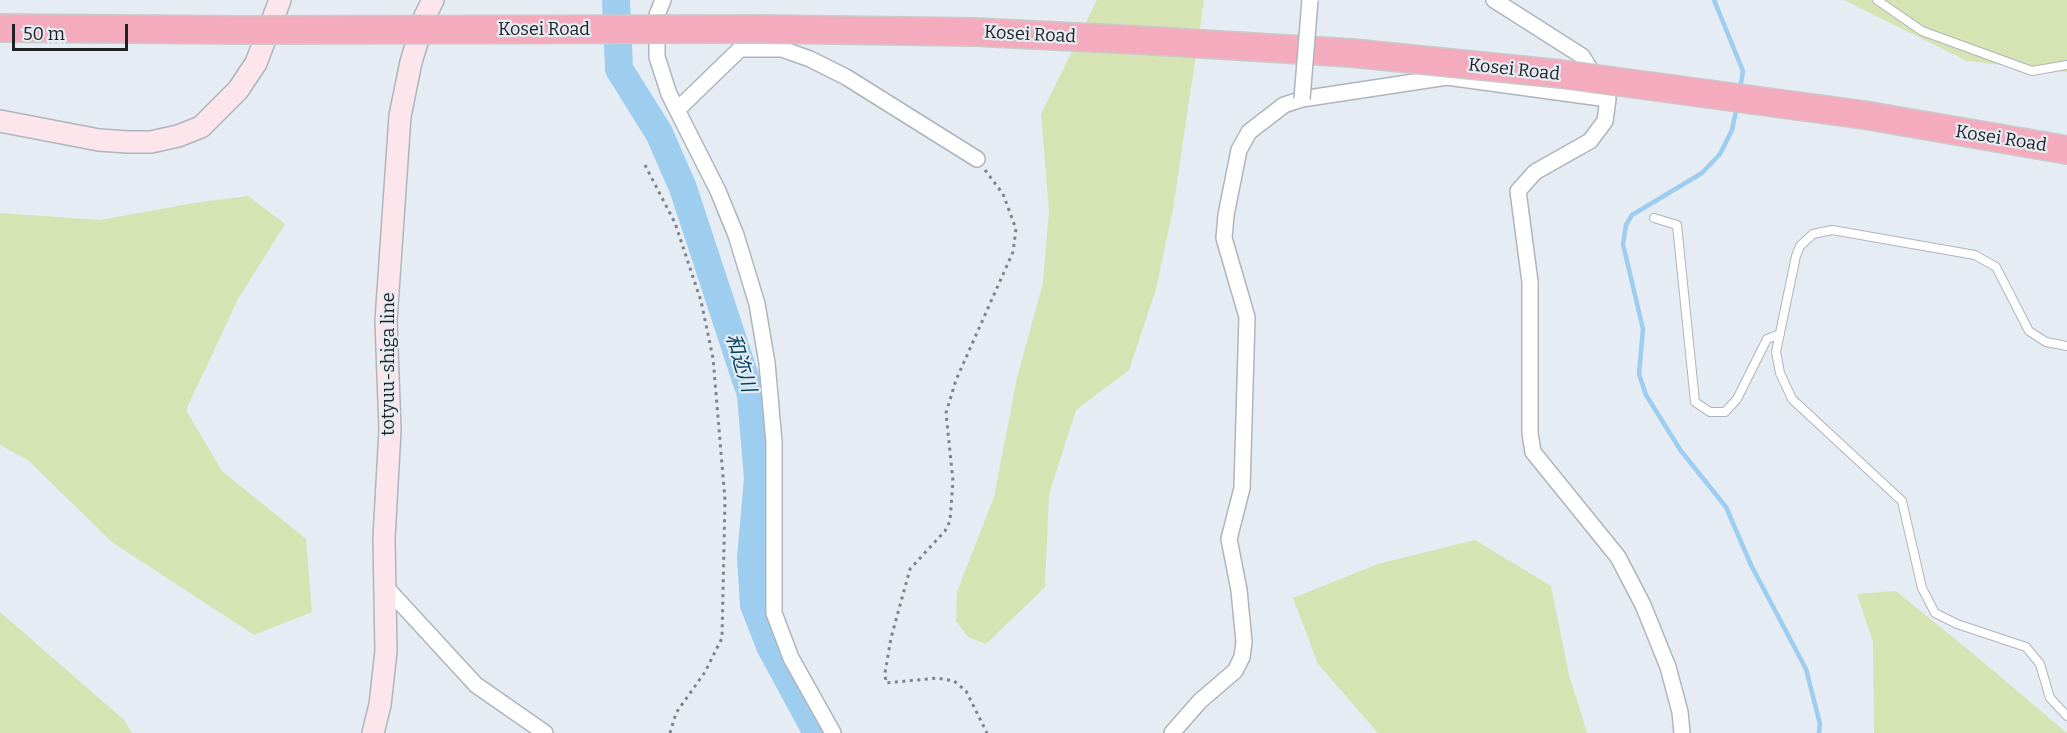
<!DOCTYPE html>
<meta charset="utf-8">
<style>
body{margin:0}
#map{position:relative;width:2067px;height:733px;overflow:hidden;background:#e5ecf3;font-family:Bitter,serif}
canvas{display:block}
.scale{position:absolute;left:12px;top:24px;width:116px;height:27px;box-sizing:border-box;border:3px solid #1f2224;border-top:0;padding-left:8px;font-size:18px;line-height:21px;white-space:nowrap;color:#1f2224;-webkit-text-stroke:4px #e5ecf3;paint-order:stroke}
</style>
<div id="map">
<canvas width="2067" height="733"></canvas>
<div class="scale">50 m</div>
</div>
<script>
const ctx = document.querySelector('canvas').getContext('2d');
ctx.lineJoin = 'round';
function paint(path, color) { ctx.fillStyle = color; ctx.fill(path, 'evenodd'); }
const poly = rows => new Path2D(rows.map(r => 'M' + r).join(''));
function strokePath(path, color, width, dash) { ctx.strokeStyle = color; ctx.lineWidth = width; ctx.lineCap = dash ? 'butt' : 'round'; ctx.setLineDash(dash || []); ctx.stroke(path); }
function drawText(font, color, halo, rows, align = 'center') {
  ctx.font = font + ' Bitter,"Noto Sans JP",serif'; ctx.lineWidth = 4.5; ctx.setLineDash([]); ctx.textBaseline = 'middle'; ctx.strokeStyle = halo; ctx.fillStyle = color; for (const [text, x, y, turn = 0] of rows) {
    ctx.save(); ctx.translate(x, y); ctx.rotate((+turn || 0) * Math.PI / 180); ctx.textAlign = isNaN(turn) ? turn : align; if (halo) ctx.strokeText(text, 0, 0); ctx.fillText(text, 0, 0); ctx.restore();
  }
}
paint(poly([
 [1097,0,1204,0,1173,209,1156,289,1129,370,1076,410,1049,494,1045,587,986,644,968,637,956,621,957,592,994,497,1017,378,1043,283,1049,211,1041,114],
 [1844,0,2067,0,2067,72,1967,61],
 [248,196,285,224,238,299,186,410,222,471,306,539,312,612,254,635,112,542,28,460,0,445,0,213,100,220,194,203],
 [1475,540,1551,586,1569,675,1587,733,1378,733,1318,664,1293,598,1378,564],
 [1896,591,1977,657,2067,733,1874,733,1873,642,1857,594],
 [0,612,124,720,132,733,0,733]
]), '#d6e3b3');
strokePath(poly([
 [1714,0,1743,71,1740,89],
 [1737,106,1732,130,1720,154,1702,173,1632,215,1626,225,1623,244,1643,329,1639,374,1646,395,1681,451,1726,507,1751,565,1806,669,1820,724,1819,733]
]), '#9dcdef', 4.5);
strokePath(poly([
 [616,0,619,69,659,133,683,188,751,395,758,478,751,558,754,605,770,646,817,733]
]), '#9dcdef', 28);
const lane = poly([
 [1877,0,1922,31,2032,71,2067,65],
 [1654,218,1677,225,1695,402,1710,412,1725,412,1737,399,1767,339,1780,334],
 [2067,346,2046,342,2029,331,1996,267,1975,255,1832,230,1813,234,1800,246,1796,256,1776,352,1780,373,1792,399,1902,501,1922,588,1935,613,1957,624,2026,647,2040,664,2050,698,2067,716]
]);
const street = poly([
 [663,0,657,15,657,57,669,94,718,191,736,235,757,304,767,363,774,442,774,613,791,658,833,733],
 [1494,0,1582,56,1608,99,1605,121,1590,141,1535,172,1518,191,1530,282,1530,433,1533,452,1618,557,1643,605,1668,667,1680,712,1682,733],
 [677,110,740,49,782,49,810,59,846,77,977,159],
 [384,585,476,685,545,733],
 [1172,733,1200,701,1235,671,1242,657,1244,642,1239,590,1229,539,1242,488,1247,317,1224,238,1226,215,1239,150,1249,132,1284,105,1302,99,1447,77,1608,99]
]);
const secondary = poly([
 [0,121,99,140,128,142,151,142,178,136,201,127,238,90,256,63,280,0],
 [373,733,380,705,386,651,384,538,390,430,386,321,400,116,411,62,425,16,433,0]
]);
const highway = poly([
 [0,28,243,30],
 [1138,40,1352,53],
 [1864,115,2067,150]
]);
strokePath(lane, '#aeb5bc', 10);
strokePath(street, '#aeb5bc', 18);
strokePath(secondary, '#aeb5bc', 24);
strokePath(highway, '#c9caca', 30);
strokePath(poly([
 [645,165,675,223,701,301,713,358,725,500,722,638,705,672,676,713,670,733],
 [985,170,1003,194,1016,229,1013,252,956,380,946,413,953,481,950,521,945,531,910,569,891,638,885,673,886,683,937,678,954,681,966,691,987,733]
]), '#7e8387', 3, [3, 4.5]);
strokePath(lane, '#fff', 8);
strokePath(street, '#fff', 15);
strokePath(secondary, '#fce6ec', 21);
strokePath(highway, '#f5abbe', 27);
const streetBridge = poly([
 [1302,99,1310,0]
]);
const highwayBridge = poly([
 [243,30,762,29,974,32,1138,40],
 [1352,53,1561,74,1864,115]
]);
strokePath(streetBridge, '#aeb5bc', 18, []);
strokePath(highwayBridge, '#c9caca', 30, []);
strokePath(streetBridge, '#fff', 15);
strokePath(highwayBridge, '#f5abbe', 27);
drawText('18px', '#1f2224', '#e5ecf3', [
 ["Kosei Road",544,30],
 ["Kosei Road",1030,35,3],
 ["Kosei Road",1514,70,6],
 ["Kosei Road",2001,139,9],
 ["totyuu-shiga line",389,364,-90]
]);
drawText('italic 20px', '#054464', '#e5ecf3', [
 ["和迩川",740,363,73]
]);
</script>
